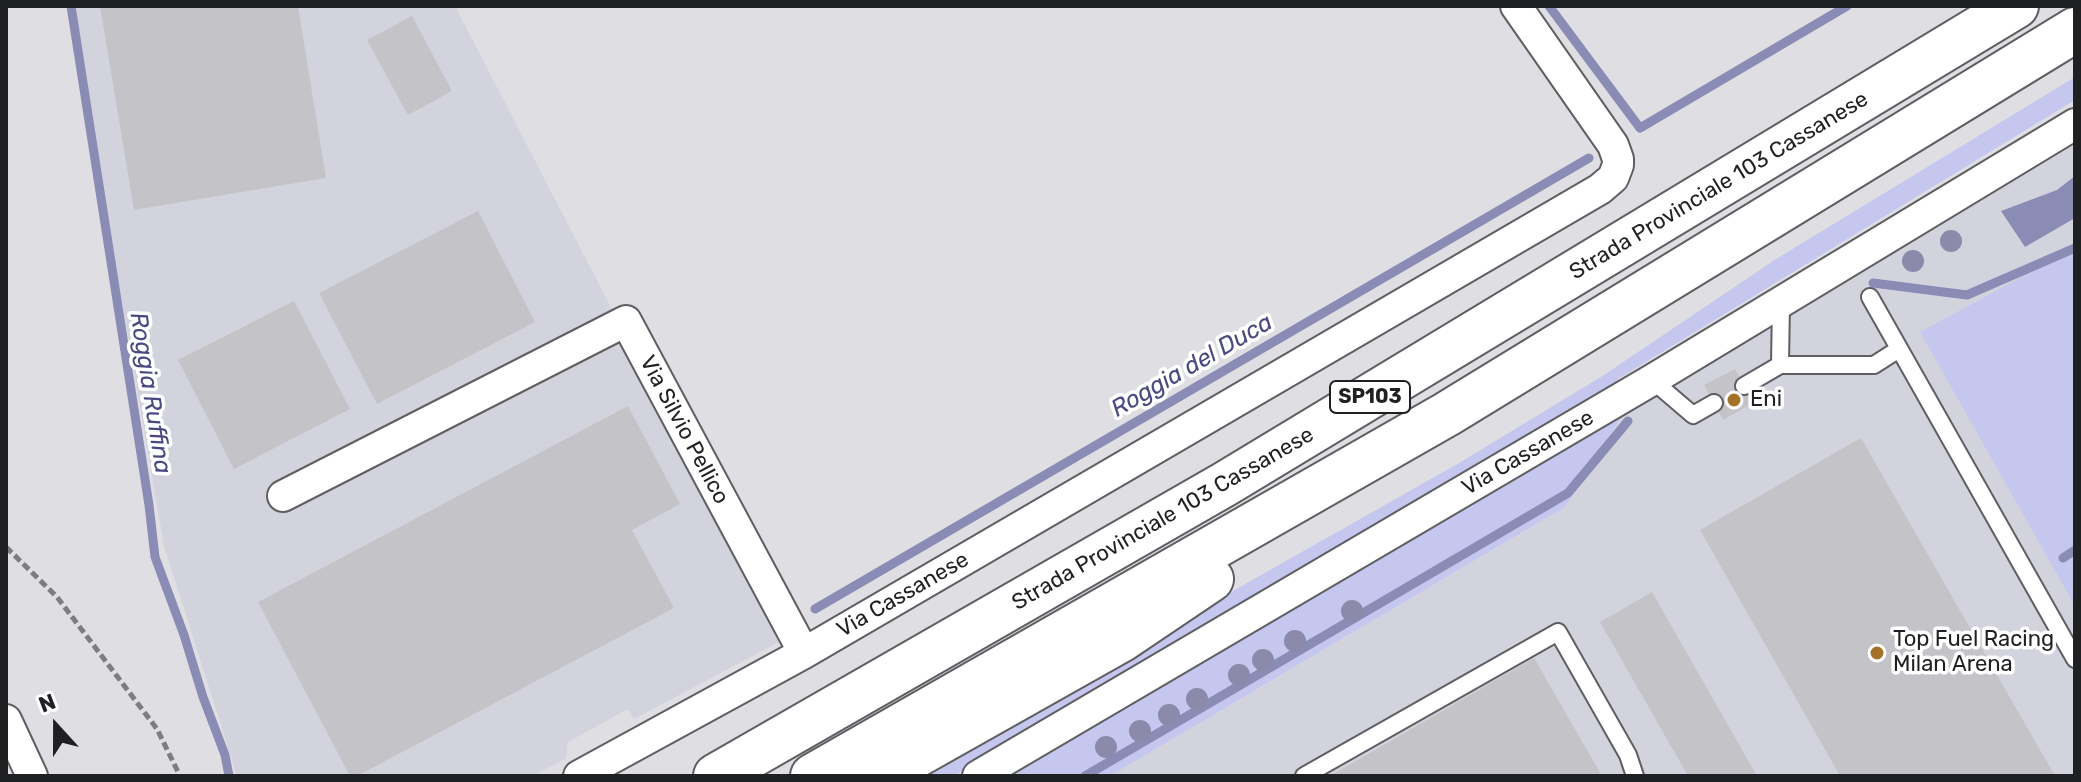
<!DOCTYPE html>
<style>
body{margin:0}
#map{position:relative;width:2081px;height:782px;overflow:hidden;background:#dfdfe3;font-family:Rubik,sans-serif}
canvas{display:block}
.frame{position:absolute;inset:0;border:8px solid #1f2021;pointer-events:none}
.north{position:absolute;left:16px;top:686px;width:80px;height:80px;-webkit-text-stroke:6px #fff;paint-order:stroke;rotate:339deg;font-size:22px;font-weight:700;line-height:32px;text-align:center;color:#1f2021}
.north::after{content:'';display:block;margin:auto;width:28px;height:36px;background:#1f2021;clip-path:polygon(50% 0,100% 100%,50% 72%,0 100%)}
</style>
<div id="map">
<canvas width="2081" height="782"></canvas>
<div class="frame"></div>
<div class="north">N</div>
</div>
<script>
const ctx = document.querySelector('canvas').getContext('2d');
ctx.lineJoin = 'round';
function paint(path, color) { ctx.fillStyle = color; ctx.fill(path, 'evenodd'); }
const poly = rows => new Path2D(rows.map(r => 'M' + r).join(''));
function strokePath(path, color, width, dash) { ctx.strokeStyle = color; ctx.lineWidth = width; ctx.lineCap = dash ? 'butt' : 'round'; ctx.setLineDash(dash || []); ctx.stroke(path); }
function drawText(font, color, halo, rows, align = 'center') {
  ctx.font = font + ' Rubik,sans-serif'; ctx.lineWidth = 7; ctx.setLineDash([]); ctx.textBaseline = 'middle'; ctx.strokeStyle = halo; ctx.fillStyle = color; for (const [text, x, y, turn = 0] of rows) {
    ctx.save(); ctx.translate(x, y); ctx.rotate((+turn || 0) * Math.PI / 180); ctx.textAlign = isNaN(turn) ? turn : align; if (halo) ctx.strokeText(text, 0, 0); ctx.fillText(text, 0, 0); ctx.restore();
  }
}
paint(poly([
 [71,6,455,6,783,640,634,719,628,709,568,742,566,758,533,776,237,776,164,546],
 [2075,143,2075,776,1110,776,1565,507,1624,413]
]), '#d3d3de');
paint(poly([
 [2075,77,2075,100,1618,379,1611,397,954,776,906,776,1459,463,1604,375,1776,259],
 [2075,248,2075,606,1920,332],
 [1624,413,1565,507,1110,776,999,776]
]), '#c5c7ef');
paint(poly([
 [2075,176,2075,218,2025,247,2001,211,2057,190]
]), '#8b8cb5');
strokePath(poly([
 [71,6,149,505,155,557,184,635,203,697,225,755,229,776],
 [1549,6,1640,128,1847,6],
 [1873,283,1967,295,2075,248],
 [2063,558,2075,550],
 [815,609,1589,158],
 [1085,776,1568,493,1628,421]
]), '#8b8cb5', 9);
paint(poly([
 [100,6,298,6,326,178,134,210],
 [412,16,452,91,408,115,367,40],
 [478,211,535,322,377,404,319,293],
 [294,301,350,409,234,469,178,360],
 [1735,369,1753,403,1723,420,1704,385],
 [628,406,680,504,632,530,674,608,357,776,350,776,258,602],
 [1861,438,2055,776,1840,776,1700,530],
 [1652,592,1757,776,1688,776,1600,622],
 [1534,658,1602,776,1330,776]
]), '#c4c4c8');
const service = poly([
 [1870,297,2075,659],
 [1780,365,1874,365,1899,349],
 [1652,380,1693,415,1714,403],
 [1744,386,1780,365,1781,302],
 [1304,776,1558,632,1628,755,1635,776]
]);
const minor = poly([
 [283,496,626,321,804,653,579,776],
 [804,653,1600,189,1607,183,1613,178,1618,165,1618,159,1613,145,1516,6],
 [6,720,32,776],
 [978,776,1652,380,2075,124]
]);
const trunk = poly([
 [716,776,1225,484,2016,6],
 [813,776,1447,414,2075,30],
 [879,776,1122,639,1211,579]
]);
strokePath(service, '#5f5f63', 20);
strokePath(minor, '#5f5f63', 34);
strokePath(trunk, '#5f5f63', 48);
strokePath(poly([
 [6,547,57,597,157,729,180,776]
]), '#7c7d7f', 5, [8, 4]);
strokePath(service, '#fff', 16);
strokePath(minor, '#fff', 30);
strokePath(trunk, '#fff', 44);
ctx.fillStyle = '#8b8aab';
for (const [x, y] of [
 [1951,241],
 [1913,261],
 [1352,611],
 [1295,641],
 [1263,660],
 [1239,675],
 [1197,699],
 [1169,715],
 [1140,731],
 [1106,747]
]) { ctx.beginPath(); ctx.arc(x, y, 11, 0, 2 * Math.PI); ctx.fill(); }
for (const [x, y, r, color] of [
 [1734,400,8,"#a37127"],
 [1877,653,8,"#a37127"]
]) { const dot = new Path2D(); dot.arc(x, y, r, 0, 2 * Math.PI); ctx.fillStyle = color; ctx.fill(dot); strokePath(dot, '#fff', 3); }
for (const [x, y, w] of [
 [1370,397,80]
]) { const box = new Path2D(); box.roundRect(x - w / 2, y - 16, w, 32, 6); ctx.fillStyle = '#fff'; ctx.fill(box); strokePath(box, '#1f2021', 2); }
drawText('bold 20px', '#1f2021', null, [
 ["SP103",1370,397]
]);
drawText('22px', '#1f2021', '#fff', [
 ["Strada Provinciale 103 Cassanese",1719,186,-31],
 ["Via Silvio Pellico",684,430,62],
 ["Via Cassanese",1528,453,-30],
 ["Strada Provinciale 103 Cassanese",1163,519,-30],
 ["Via Cassanese",903,595,-30]
]);
drawText('22px', '#1f2021', '#fff', [
 ["Eni",1750,400],
 ["Top Fuel Racing",1893,640],
 ["Milan Arena",1893,665]
], 'left');
drawText('italic 24px', '#494880', '#fff', [
 ["Roggia del Duca",1192,366,-30],
 ["Roggia Ruffina",150,393,81]
]);
</script>
